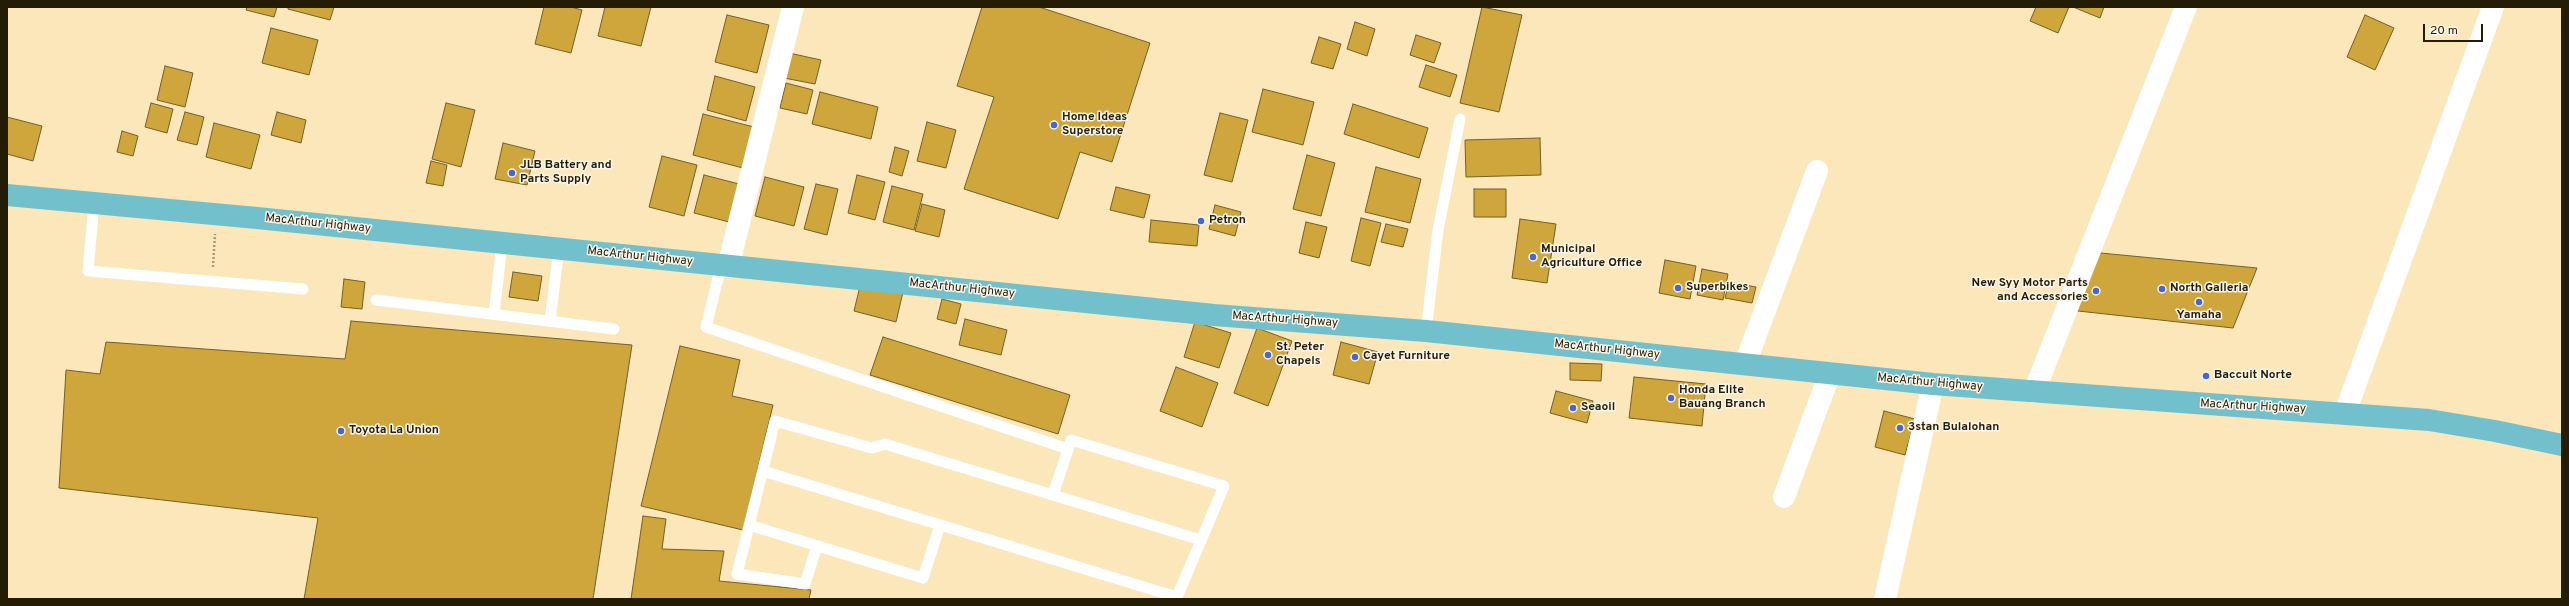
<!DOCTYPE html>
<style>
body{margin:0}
#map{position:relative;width:2569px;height:606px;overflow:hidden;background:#fbe7ba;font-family:Overpass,sans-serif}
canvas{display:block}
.frame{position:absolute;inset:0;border:8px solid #251c05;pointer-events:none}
.scale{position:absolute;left:2423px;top:24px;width:60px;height:18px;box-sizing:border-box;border:2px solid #251c05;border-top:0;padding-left:5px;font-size:12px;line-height:14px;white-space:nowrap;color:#251c05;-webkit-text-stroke:3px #fbf6eb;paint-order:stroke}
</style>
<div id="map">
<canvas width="2569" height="606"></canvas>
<div class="frame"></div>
<div class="scale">20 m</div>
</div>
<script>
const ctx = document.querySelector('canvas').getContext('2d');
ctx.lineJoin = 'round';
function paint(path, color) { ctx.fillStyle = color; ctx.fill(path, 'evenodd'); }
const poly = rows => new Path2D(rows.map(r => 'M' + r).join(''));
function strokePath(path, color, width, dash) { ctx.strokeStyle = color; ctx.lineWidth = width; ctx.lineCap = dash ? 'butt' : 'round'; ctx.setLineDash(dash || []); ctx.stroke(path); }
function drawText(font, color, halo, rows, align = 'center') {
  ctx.font = font + ' Overpass,sans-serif'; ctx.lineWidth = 3; ctx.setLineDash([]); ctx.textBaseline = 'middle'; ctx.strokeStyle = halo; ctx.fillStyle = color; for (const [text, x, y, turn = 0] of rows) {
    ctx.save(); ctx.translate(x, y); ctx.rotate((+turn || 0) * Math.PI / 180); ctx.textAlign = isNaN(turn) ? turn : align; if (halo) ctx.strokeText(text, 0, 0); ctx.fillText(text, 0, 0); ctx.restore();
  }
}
const building = poly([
 [247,7,277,7,274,17,246,10,247,7],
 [288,7,334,7,330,20,288,9,288,7],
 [544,7,571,7,582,10,571,53,535,44,544,7],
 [605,7,651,7,641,46,598,36,605,7],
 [982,7,1039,7,1150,43,1112,162,1080,152,1058,219,964,189,994,97,957,86,982,7],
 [1482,7,1522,15,1499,112,1460,103,1482,7],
 [2036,7,2069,7,2058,33,2030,21,2036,7],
 [2073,7,2104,7,2100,18,2073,7],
 [727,15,769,25,757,73,715,62,727,15],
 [2365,15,2394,28,2375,70,2347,57,2365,15],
 [1355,22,1375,29,1367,56,1347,49,1355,22],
 [271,28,318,40,309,75,262,63,271,28],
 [1416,35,1441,43,1434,63,1410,55,1416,35],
 [1319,37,1341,44,1333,69,1311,63,1319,37],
 [789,53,821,60,815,84,784,78,789,53],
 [1426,65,1457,75,1450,97,1419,87,1426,65],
 [165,66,193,73,185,107,157,100,165,66],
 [715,76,755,87,746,121,707,110,715,76],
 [786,83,813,90,807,114,780,108,786,83],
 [1263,89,1314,102,1303,145,1252,132,1263,89],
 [820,92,878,107,871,139,812,124,820,92],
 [151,103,173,109,167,133,145,127,151,103],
 [446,103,475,110,461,167,432,159,446,103],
 [1353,104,1428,128,1419,158,1344,134,1353,104],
 [185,112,204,117,197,145,177,140,185,112],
 [277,112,306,120,301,143,271,135,277,112],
 [1220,113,1248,120,1232,182,1204,175,1220,113],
 [703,114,754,127,743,168,693,155,703,114],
 [7,117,42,126,33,161,7,154,7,117],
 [927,122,956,130,946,168,917,161,927,122],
 [214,123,260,135,251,169,206,157,214,123],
 [122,131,138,136,133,156,117,152,122,131],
 [1540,138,1541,175,1466,177,1465,140,1540,138],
 [503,143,535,151,527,185,495,179,503,143],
 [895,147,909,151,902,176,889,172,895,147],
 [1307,155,1335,163,1321,216,1293,209,1307,155],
 [662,156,697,165,684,216,649,207,662,156],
 [431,161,447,165,443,186,426,183,431,161],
 [1376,167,1421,179,1410,223,1365,212,1376,167],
 [704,175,743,185,733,223,694,213,704,175],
 [857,175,885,182,875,220,848,213,857,175],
 [765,177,804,187,794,226,755,216,765,177],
 [816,184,838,189,827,235,804,229,816,184],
 [892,186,923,194,914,230,883,222,892,186],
 [1116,187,1150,195,1144,218,1110,210,1116,187],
 [1474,189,1506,189,1506,217,1474,217,1474,189],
 [922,204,945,210,939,237,915,231,922,204],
 [1215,205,1241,212,1235,236,1209,229,1215,205],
 [1361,218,1381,223,1370,266,1351,261,1361,218],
 [1520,219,1556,224,1547,283,1512,278,1520,219],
 [1151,220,1199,225,1197,246,1149,242,1151,220],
 [1306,222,1327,227,1319,258,1299,253,1306,222],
 [1386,224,1408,229,1403,247,1381,242,1386,224],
 [2090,252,2257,268,2233,328,2069,310,2090,252],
 [1665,260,1696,266,1690,299,1659,293,1665,260],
 [1702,269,1728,274,1723,300,1697,295,1702,269],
 [513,272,542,276,538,301,509,297,513,272],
 [344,279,365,282,362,309,341,307,344,279],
 [861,282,903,292,896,322,854,311,861,282],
 [1729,282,1756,287,1752,303,1725,298,1729,282],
 [942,299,961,304,956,324,937,319,942,299],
 [965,319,1007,330,1001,355,959,345,965,319],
 [351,321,632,345,593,599,304,599,318,518,59,488,66,370,100,374,106,342,345,359,351,321],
 [1195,322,1231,333,1219,368,1184,357,1195,322],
 [1257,328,1292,341,1268,406,1234,393,1257,328],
 [883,337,1070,395,1058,434,870,375,883,337],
 [1341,342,1378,352,1369,384,1333,375,1341,342],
 [680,346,740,360,732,396,773,405,743,530,641,506,680,346],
 [1570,363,1602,364,1601,381,1570,380,1570,363],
 [1176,367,1218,383,1202,427,1160,411,1176,367],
 [1634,377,1706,384,1702,426,1629,418,1634,377],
 [1556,391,1593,401,1587,423,1550,413,1556,391],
 [1884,411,1915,419,1905,455,1875,447,1884,411],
 [643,516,666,519,662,549,724,551,719,581,811,590,809,599,631,599,643,516]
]);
paint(building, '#cea63b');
strokePath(building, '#755f28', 1);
strokePath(poly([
 [213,267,215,234]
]), '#a99975', 2.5, [2, 2]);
strokePath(poly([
 [94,203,88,271,303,289],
 [721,266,706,327,1068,449],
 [376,300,614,329],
 [494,314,502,244],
 [550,321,559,248],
 [1426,331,1438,230,1460,119],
 [763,471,1177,597,1224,486,1071,440,1053,495],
 [749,525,923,578,940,525],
 [817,546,805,584,737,574,775,421,872,448,885,444,1201,540]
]), '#fff', 11);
strokePath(poly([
 [728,267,793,7],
 [1745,364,1817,171],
 [2034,392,2186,7],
 [2345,413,2493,7],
 [1784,497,1830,373],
 [1885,599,1933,384]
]), '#fff', 22);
strokePath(poly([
 [7,195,257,218,1214,315,1426,331,1933,384,2429,420,2495,431,2562,445]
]), '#72c0cb', 22);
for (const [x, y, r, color] of [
 [1054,125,4,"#4466d9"],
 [512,173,4,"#4466d9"],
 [1201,221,4,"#4466d9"],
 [1533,257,4,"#4466d9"],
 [1678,288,4,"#4466d9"],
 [2162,289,4,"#4466d9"],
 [2096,291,4,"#4466d9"],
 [2199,302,4,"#4466d9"],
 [1268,355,4,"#4466d9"],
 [1355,357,4,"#4466d9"],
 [2206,376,4,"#4466d9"],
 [1671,398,4,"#4466d9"],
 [1573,408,4,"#4466d9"],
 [1900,428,4,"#4466d9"],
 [341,431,4,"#4466d9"]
]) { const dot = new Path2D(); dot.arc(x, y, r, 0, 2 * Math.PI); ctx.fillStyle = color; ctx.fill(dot); strokePath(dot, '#fbf6eb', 1.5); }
drawText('bold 12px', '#251c05', '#fbf6eb', [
 ["Home Ideas",1062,118],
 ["Superstore",1062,132],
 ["JLB Battery and",520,166],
 ["Parts Supply",520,180],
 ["Petron",1209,221],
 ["Municipal",1541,250],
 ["Agriculture Office",1541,264],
 ["New Syy Motor Parts",2088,284,"right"],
 ["and Accessories",2088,298,"right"],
 ["Superbikes",1686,288],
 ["North Galleria",2170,289],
 ["Yamaha",2199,316,"center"],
 ["St. Peter",1276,348],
 ["Chapels",1276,362],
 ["Cayet Furniture",1363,357],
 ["Baccuit Norte",2214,376],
 ["Honda Elite",1679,391],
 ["Bauang Branch",1679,405],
 ["Seaoil",1581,408],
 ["3stan Bulalohan",1908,428],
 ["Toyota La Union",349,431]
], 'left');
drawText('12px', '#251c05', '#fbf6eb', [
 ["MacArthur Highway",318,224,6],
 ["MacArthur Highway",640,257,6],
 ["MacArthur Highway",962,289,6],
 ["MacArthur Highway",1285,320,4],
 ["MacArthur Highway",1607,350,6],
 ["MacArthur Highway",1930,383,5],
 ["MacArthur Highway",2253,407,3]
]);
</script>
